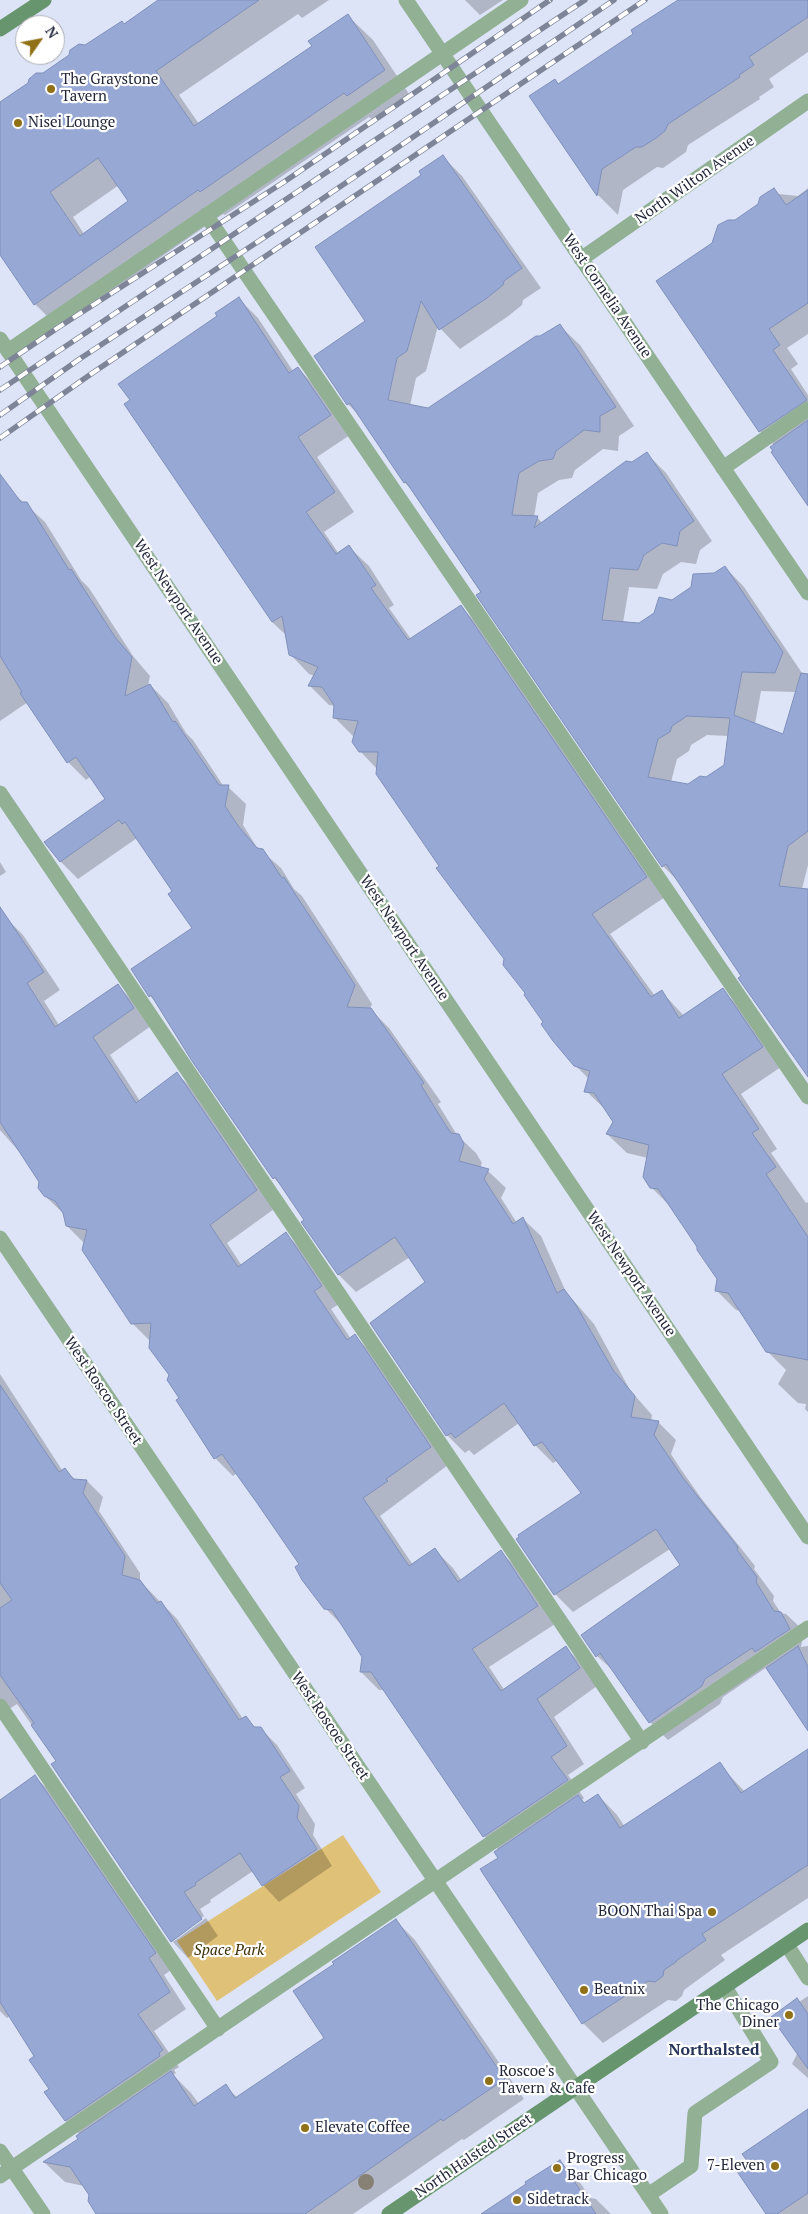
<!DOCTYPE html>
<style>
body{margin:0}
#map{position:relative;width:808px;height:2214px;overflow:hidden;background:#dde4f7;font-family:"PT Serif",serif}
canvas{display:block}
.north{position:absolute;left:15px;top:15px;width:50px;height:50px;box-sizing:border-box;background:#fff;border:1px solid #a7a9b0;border-radius:50%;rotate:57deg;font-size:14px;font-weight:700;line-height:20px;text-align:center;color:#22283a}
.north::after{content:'';display:block;margin:auto;width:18px;height:22px;background:#907117;clip-path:polygon(50% 0,100% 100%,50% 72%,0 100%)}
</style>
<div id="map">
<canvas width="808" height="2214"></canvas>
<div class="north">N</div>
</div>
<script>
const ctx = document.querySelector('canvas').getContext('2d');
ctx.lineJoin = 'round';
function paint(path, color) { ctx.fillStyle = color; ctx.fill(path, 'evenodd'); }
const poly = rows => new Path2D(rows.map(r => 'M' + r).join(''));
function strokePath(path, color, width, dash) { ctx.strokeStyle = color; ctx.lineWidth = width; ctx.lineCap = dash ? 'butt' : 'round'; ctx.setLineDash(dash || []); ctx.stroke(path); }
function drawText(font, color, halo, rows, align = 'center') {
  ctx.font = font + ' "PT Serif",serif'; ctx.lineWidth = 4.5; ctx.setLineDash([]); ctx.textBaseline = 'middle'; ctx.strokeStyle = halo; ctx.fillStyle = color; for (const [text, x, y, turn = 0] of rows) {
    ctx.save(); ctx.translate(x, y); ctx.rotate((+turn || 0) * Math.PI / 180); ctx.textAlign = isNaN(turn) ? turn : align; if (halo) ctx.strokeText(text, 0, 0); ctx.fillText(text, 0, 0); ctx.restore();
  }
}
paint(poly([
 [343,1835,381,1892,217,2001,177,1941]
]), '#dfc177');
paint(poly([
 [161,0,329,0,302,18,298,14,179,95,199,124,314,46,348,16,373,40,409,94,372,119,369,117,225,215,223,214,59,328,35,304,0,253,0,103,85,47,124,25],
 [119,185,130,201,84,234,73,217],
 [465,0,503,0,480,15],
 [680,0,808,0,808,52,769,79,774,87,759,97,760,99,688,145,686,152,663,168,657,167,623,190,618,215,598,195,531,96,555,80,559,84,635,34],
 [443,157,462,176,541,288,523,300,522,305,507,317,460,349,438,326,426,371,416,378,410,406,428,409,560,326,580,345,634,426,619,436,618,451,603,449,575,470,572,478,559,480,538,493,534,517,537,517,543,524,647,454,666,473,712,541,700,550,696,564,681,562,663,574,657,589,629,587,623,623,640,624,725,567,744,587,802,673,795,692,761,691,755,724,784,735,808,702,808,865,802,889,808,890,808,1075,680,883,663,866,413,491,405,483,361,417,348,404,366,322,422,175],
 [707,735,729,736,725,766,706,778,688,785,671,782,677,759,689,751,691,745],
 [808,188,808,334,787,348,798,364,791,369,808,395,808,504,774,445,760,431,713,243,736,222,759,205,769,193,798,196],
 [239,299,258,318,293,371,298,368,317,388,350,435,317,457,354,512,324,532,339,554,349,547,369,566,394,605,389,608,411,639,461,607,480,626,665,897,610,934,655,996,662,992,684,1016,722,990,742,1009,781,1067,741,1094,777,1149,771,1153,806,1203,808,1202,808,1412,805,1409,806,1404,798,1403,778,1384,786,1370,767,1351,741,1311,736,1310,717,1291,718,1278,699,1247,671,1207,651,1187,648,1158,627,1153,607,1134,614,1122,607,1111,586,1091,589,1079,575,1065,545,1022,506,959,440,867,377,769,360,751,354,737,334,717,335,706,329,705,310,686,315,676,309,674,290,654,287,636,272,622,218,316],
 [12,492,45,522,81,580,89,588,133,656,150,676,148,686,150,685,168,703,186,733,193,740,224,787,228,787,246,804,243,825,256,846,281,868,294,889,302,896,372,1004,370,1009,389,1028,441,1102,438,1104,457,1135,476,1153,482,1163,480,1168,488,1171,506,1188,501,1198,517,1223,523,1219,541,1236,566,1292,594,1324,630,1390,652,1415,651,1421,658,1422,676,1440,671,1454,680,1468,701,1498,755,1566,754,1569,774,1596,773,1601,781,1613,786,1614,804,1631,801,1647,808,1646,808,1729,767,1667,723,1697,720,1704,668,1740,650,1722,616,1673,597,1656,682,1565,670,1549,573,1612,555,1594,518,1540,582,1494,558,1460,553,1463,535,1445,519,1423,474,1455,469,1450,465,1453,447,1435,427,1282,410,1257,356,1292,339,1275,303,1222,305,1220,285,1190,274,1178,158,1004,150,996,132,969,193,928,173,892,137,838,78,879,60,861,107,799,91,776,86,780,68,762,28,702,0,721,0,500],
 [0,862,6,872,0,876],
 [6,918,23,935,60,990,44,1001,59,1025,118,986,136,1004,151,1026,110,1055,140,1101,177,1074,195,1091,274,1209,227,1243,242,1266,286,1234,304,1252,339,1304,331,1309,351,1339,355,1336,373,1354,448,1465,380,1516,413,1565,435,1550,453,1568,462,1581,501,1552,519,1570,555,1624,489,1667,505,1691,566,1648,583,1665,597,1686,554,1717,584,1764,568,1775,584,1798,582,1800,585,1804,598,1795,617,1815,625,1827,719,1764,745,1792,808,1750,808,1898,721,1955,725,1960,684,1990,682,1996,676,2001,668,2000,603,2043,583,2023,482,1870,500,1858,499,1850,484,1836,385,1690,379,1690,361,1672,363,1657,343,1626,325,1608,301,1565,237,1473,233,1476,215,1458,151,1342,132,1323,85,1244,67,1226,65,1215,45,1196,41,1182,23,1156,0,1130,0,922],
 [0,1374,62,1470,64,1469,76,1480,87,1481,103,1497,99,1511,140,1573,140,1581,177,1619,243,1719,246,1718,256,1728,260,1728,277,1745,305,1788,296,1794,315,1824,313,1835,332,1866,279,1902,263,1885,253,1871,210,1900,211,1902,200,1909,204,1916,173,1939,173,1942,206,1918,218,1936,188,1958,172,1941,57,1761,17,1704,0,1715],
 [35,1777,52,1793,171,1970,164,1975,186,2009,154,2031,179,2067,174,2070,176,2073,173,2075,191,2093,199,2104,225,2086,238,2098,325,2038,336,1965,396,1921,415,1940,524,2099,464,2140,462,2139,353,2214,99,2214,84,2186,65,2182,45,2163,80,2139,80,2135,65,2120,36,2056,10,2016,7,2018,0,2011,0,1801],
 [808,1996,808,2078,792,2064,798,2052,799,2002],
 [808,2111,808,2214,768,2214,749,2162],
 [560,2161,578,2180,591,2198,596,2199,611,2214,483,2214]
]), '#0003');
const building = poly([
 [158,0,259,0,156,71,194,126,312,46,308,41,348,14,385,70,347,96,344,93,200,192,198,190,34,305,0,255,0,102,28,83,29,79,36,73,43,73,69,55,70,50,79,44,85,45,122,21,124,24,158,0],
 [98,158,128,201,80,236,50,192,98,158],
 [678,0,808,0,808,17,749,57,754,65,739,75,740,77,668,124,665,131,656,138,642,147,636,147,602,169,597,196,529,96,555,79,558,84,633,34,631,30,678,0],
 [443,155,522,268,504,281,503,285,487,298,439,330,421,301,407,351,397,358,388,400,428,408,536,336,540,336,560,324,616,407,600,416,600,432,584,430,556,451,553,459,539,461,519,473,512,515,538,516,534,528,626,461,632,462,647,452,694,521,680,531,677,546,662,543,644,555,638,570,610,568,602,620,639,623,654,613,659,597,672,600,691,587,693,574,714,573,725,566,783,652,775,673,742,672,734,715,783,734,801,673,808,674,808,831,788,846,779,886,808,889,808,1077,738,978,741,976,666,864,662,867,476,595,481,592,406,482,404,483,350,403,347,405,314,356,365,321,315,247,421,175,419,171,443,155],
 [687,716,730,718,724,765,706,777,700,776,688,784,648,777,658,739,670,732,672,726,687,716],
 [774,188,786,205,808,190,808,303,769,329,780,345,773,350,807,400,759,432,656,281,712,243,718,225,728,220,735,220,758,204,760,197,774,188],
 [239,297,289,373,298,367,331,415,298,437,335,492,306,512,336,554,349,545,376,585,371,588,408,640,461,605,647,877,592,914,651,997,662,990,679,1018,723,988,763,1047,722,1074,759,1129,752,1133,776,1167,766,1174,808,1237,808,1360,766,1352,728,1293,715,1291,717,1279,697,1250,697,1247,658,1189,650,1188,643,1177,649,1145,606,1134,613,1122,594,1093,584,1092,590,1071,574,1066,553,1041,541,1024,543,1022,524,995,525,993,503,965,504,959,436,868,439,866,376,774,378,752,359,752,352,742,358,721,333,718,334,705,322,687,308,686,318,667,289,655,282,616,272,622,124,404,130,400,118,384,217,316,215,313,239,297],
 [808,420,808,506,771,452,773,451,770,447,808,420],
 [0,474,21,502,27,502,69,570,71,569,115,637,132,657,125,696,150,684,173,722,175,721,219,785,229,785,225,806,239,827,257,848,263,849,282,878,284,877,355,985,347,1007,371,1008,424,1083,421,1085,443,1121,451,1133,459,1134,464,1144,459,1161,489,1169,484,1179,513,1224,523,1217,557,1293,564,1289,576,1305,613,1370,635,1396,631,1417,659,1421,654,1435,683,1478,738,1547,737,1550,757,1577,756,1582,774,1611,781,1612,790,1629,755,1652,752,1648,705,1679,702,1686,649,1723,600,1653,596,1657,581,1635,680,1565,656,1529,554,1595,516,1539,519,1537,518,1535,581,1493,542,1442,534,1446,504,1403,455,1438,451,1433,446,1436,370,1323,425,1282,395,1237,338,1275,301,1222,304,1220,275,1177,273,1179,192,1061,151,995,149,997,131,969,192,928,168,894,172,891,125,822,122,824,119,820,60,862,44,842,105,799,76,757,67,763,20,693,22,692,0,656,0,474],
 [0,907,44,972,27,983,55,1027,118,984,134,1008,93,1037,136,1103,177,1072,257,1190,210,1225,238,1267,286,1232,322,1286,314,1291,347,1340,355,1334,431,1447,386,1479,388,1481,363,1498,409,1566,435,1548,458,1582,501,1550,538,1606,472,1649,501,1691,566,1646,580,1668,537,1699,567,1746,551,1757,568,1780,483,1837,371,1672,360,1672,362,1657,332,1610,324,1609,302,1580,295,1567,299,1564,257,1503,222,1454,214,1459,176,1400,179,1398,167,1380,169,1375,149,1348,151,1323,131,1324,82,1250,87,1230,66,1226,63,1213,55,1201,44,1196,38,1188,39,1182,0,1122,0,907],
 [0,1385,59,1472,65,1468,73,1479,87,1480,83,1493,125,1556,122,1575,140,1580,157,1603,161,1601,239,1720,246,1716,254,1727,261,1727,290,1771,280,1777,299,1806,297,1818,317,1849,262,1886,240,1853,195,1883,196,1885,184,1892,202,1919,171,1942,51,1764,56,1761,31,1725,34,1723,0,1675,0,1608,12,1600,0,1583,0,1385],
 [798,1646,808,1667,808,1731,766,1668,798,1646],
 [808,1749,808,1865,702,1934,706,1940,676,1961,676,1962,664,1970,663,1976,655,1982,648,1981,582,2024,480,1869,498,1858,494,1852,578,1795,584,1803,598,1794,620,1828,720,1762,741,1793,808,1749],
 [35,1775,156,1953,149,1958,170,1992,138,2014,163,2050,159,2053,160,2056,65,2121,44,2092,49,2089,29,2060,34,2056,0,2002,0,1800,35,1775],
 [396,1919,505,2079,443,2121,441,2119,305,2214,96,2214,88,2201,89,2195,70,2167,43,2162,78,2139,76,2136,171,2071,194,2106,226,2084,235,2098,324,2038,293,1991,334,1964,332,1962,396,1919],
 [797,1998,808,2014,808,2069,771,2017,797,1998],
 [808,2109,808,2193,777,2214,766,2214,736,2170,748,2162,742,2154,808,2109],
 [560,2160,596,2214,481,2214,526,2184,525,2182,560,2160]
]);
paint(building, '#97a8d5');
strokePath(building, '#7e8fba', 1);
strokePath(poly([
 [206,215,808,1097],
 [8,351,521,0],
 [723,468,808,409],
 [0,793,642,1742],
 [0,1706,218,2029],
 [787,1945,808,1978],
 [0,2176,808,1628],
 [648,2195,691,2166,695,2113,771,2062,725,1987]
]), '#91b094', 15);
strokePath(poly([
 [406,0,808,593],
 [581,259,808,101],
 [0,339,808,1537],
 [0,1238,661,2214],
 [0,2151,43,2214]
]), '#91b094', 15);
strokePath(poly([
 [0,29,44,0],
 [389,2214,808,1930]
]), '#67956d', 15);
const rail = poly([
 [0,367,59,327,284,182,550,0],
 [0,390,585,0],
 [0,415,81,358,303,212,614,0],
 [0,438,91,374,645,0]
]);
strokePath(rail, '#7f8598', 5.5);
strokePath(rail, '#fff', 4, [11]);
ctx.fillStyle = '#868174';
for (const [x, y] of [
 [366,2182]
]) { ctx.beginPath(); ctx.arc(x, y, 8, 0, 2 * Math.PI); ctx.fill(); }
for (const [x, y, r, color] of [
 [51,89,5,"#907117"],
 [18,123,5,"#907117"],
 [712,1912,5,"#907117"],
 [584,1990,5,"#907117"],
 [789,2015,5,"#907117"],
 [489,2081,5,"#907117"],
 [305,2128,5,"#907117"],
 [775,2166,5,"#907117"],
 [557,2168,5,"#907117"],
 [517,2200,5,"#907117"]
]) { const dot = new Path2D(); dot.arc(x, y, r, 0, 2 * Math.PI); ctx.fillStyle = color; ctx.fill(dot); strokePath(dot, '#fff', 2); }
drawText('15px', '#22283a', '#fff', [
 ["The Graystone",61,80],
 ["Tavern",61,97],
 ["Nisei Lounge",28,123],
 ["BOON Thai Spa",702,1912,"right"],
 ["Beatnix",594,1990],
 ["The Chicago",779,2006,"right"],
 ["Diner",779,2023,"right"],
 ["Roscoe's",499,2072],
 ["Tavern & Cafe",499,2089],
 ["Elevate Coffee",315,2128],
 ["Progress",567,2159],
 ["Bar Chicago",567,2176],
 ["7-Eleven",765,2166,"right"],
 ["Sidetrack",527,2200]
], 'left');
drawText('15px', '#22283a', '#fff', [
 ["North Wilton Avenue",695,180,-35],
 ["West Cornelia Avenue",607,296,56],
 ["West Newport Avenue",178,602,56],
 ["West Newport Avenue",404,938,56],
 ["West Newport Avenue",631,1274,56],
 ["West Roscoe Street",103,1391,56],
 ["West Roscoe Street",330,1726,56],
 ["North Halsted Street",474,2156,-34]
]);
drawText('italic 15px', '#3f3009', '#fff', [
 ["Space Park",229,1951]
]);
drawText('bold 16px', '#273459', '#fff', [
 ["Northalsted",714,2050]
]);
</script>
